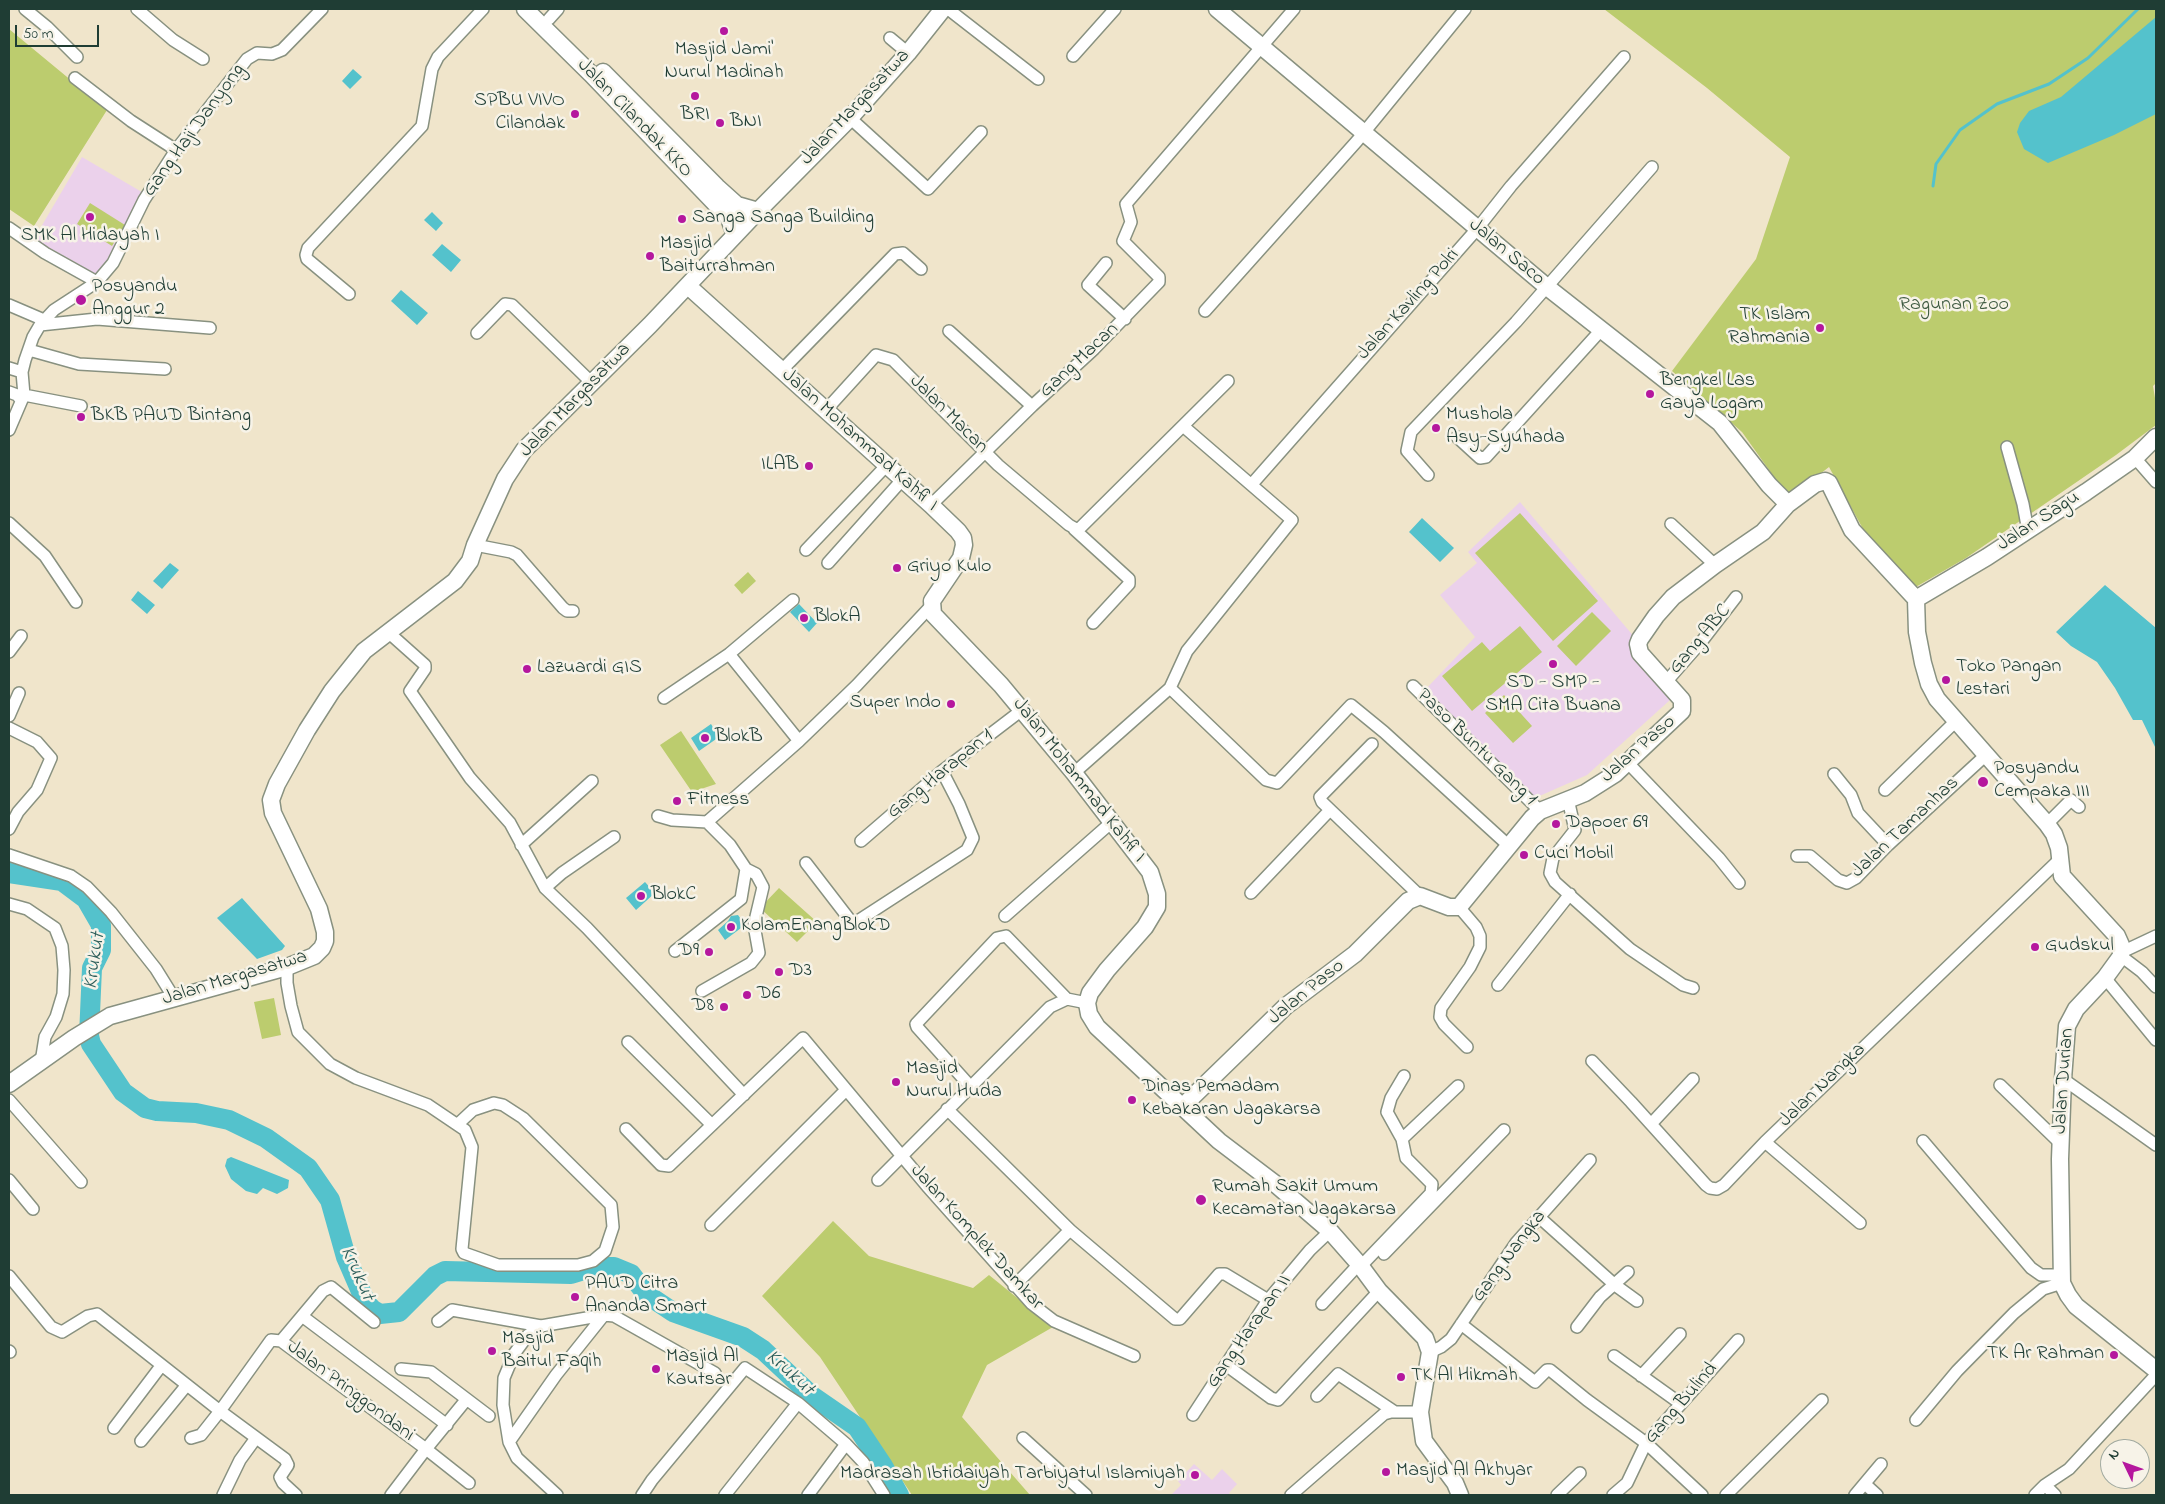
<!DOCTYPE html>
<style>
body{margin:0}
#map{position:relative;width:2165px;height:1504px;overflow:hidden;background:#f0e5cb;font-family:"Indie Flower",sans-serif}
canvas{display:block}
.frame{position:absolute;inset:0;border:10px solid #1f3d34;pointer-events:none}
.north{position:absolute;left:2100px;top:1439px;width:50px;height:50px;box-sizing:border-box;background:#f7f3e8;border:1px solid #a1aaa0;border-radius:50%;rotate:312deg;font-size:14px;font-weight:700;line-height:20px;text-align:center;color:#1f3d34}
.north::after{content:'';display:block;margin:auto;width:18px;height:22px;background:#b5179e;clip-path:polygon(50% 0,100% 100%,50% 72%,0 100%)}
.scale{position:absolute;left:15px;top:25px;width:84px;height:22px;box-sizing:border-box;border:2px solid #1f3d34;border-top:0;padding-left:6px;font-size:15px;line-height:18px;white-space:nowrap;color:#1f3d34;-webkit-text-stroke:4px #f7f3e8;paint-order:stroke}
</style>
<div id="map">
<canvas width="2165" height="1504"></canvas>
<div class="frame"></div>
<div class="north">N</div>
<div class="scale">50 m</div>
</div>
<script>
const ctx = document.querySelector('canvas').getContext('2d');
ctx.lineJoin = 'round';
function paint(path, color) { ctx.fillStyle = color; ctx.fill(path, 'evenodd'); }
const poly = rows => new Path2D(rows.map(r => 'M' + r).join(''));
function strokePath(path, color, width, dash) { ctx.strokeStyle = color; ctx.lineWidth = width; ctx.lineCap = dash ? 'butt' : 'round'; ctx.setLineDash(dash || []); ctx.stroke(path); }
function drawText(font, color, halo, rows, align = 'center') {
  ctx.font = font + ' "Indie Flower",sans-serif'; ctx.lineWidth = 5; ctx.setLineDash([]); ctx.textBaseline = 'middle'; ctx.strokeStyle = halo; ctx.fillStyle = color; for (const [text, x, y, turn = 0] of rows) {
    ctx.save(); ctx.translate(x, y); ctx.rotate((+turn || 0) * Math.PI / 180); ctx.textAlign = isNaN(turn) ? turn : align; if (halo) ctx.strokeText(text, 0, 0); ctx.fillText(text, 0, 0); ctx.restore();
  }
}
paint(poly([
 [82,157,147,195,99,276,34,239],
 [1520,502,1680,691,1587,775,1535,798,1424,691,1475,637,1440,595,1477,563,1468,552],
 [1194,1464,1212,1480,1222,1469,1237,1484,1229,1493,1231,1495,1171,1495,1181,1485,1178,1481]
]), '#ebd1eb');
paint(poly([
 [1604,9,2156,9,2156,383,2153,386,2156,404,2156,425,2116,455,1966,558,1914,588,1868,538,1829,467,1789,498,1742,432,1672,371,1756,259,1790,157,1707,88],
 [9,29,107,110,34,226,9,209],
 [90,203,125,225,112,246,77,224],
 [1520,513,1598,601,1553,641,1475,553],
 [748,572,756,581,742,594,734,585],
 [1592,612,1611,631,1576,666,1557,646],
 [1520,626,1542,652,1472,711,1442,676,1482,642,1490,651],
 [1504,695,1532,726,1513,743,1485,713],
 [681,731,716,784,692,792,660,745],
 [779,888,817,922,797,942,760,908],
 [274,998,281,1035,262,1039,254,1002],
 [833,1221,869,1256,973,1288,989,1275,1053,1327,987,1365,962,1417,1030,1495,912,1495,820,1357,762,1296]
]), '#bccc6e');
paint(poly([
 [2156,17,2156,114,2114,135,2048,163,2024,149,2017,132,2020,123,2029,111,2061,97],
 [353,69,362,77,350,89,342,81],
 [432,212,443,223,436,231,424,220],
 [442,244,461,260,451,272,432,255],
 [401,290,428,313,417,325,391,301],
 [1422,518,1454,548,1440,562,1409,532],
 [170,563,179,570,162,589,153,581],
 [2105,585,2156,628,2156,749,2142,720,2133,720,2115,688,2097,662,2071,646,2056,632],
 [138,591,155,605,147,614,131,600],
 [799,604,817,623,809,632,790,612],
 [711,724,719,737,699,751,691,738],
 [645,882,655,893,636,910,626,898],
 [242,898,285,946,282,950,257,959,217,918],
 [738,915,745,925,725,940,718,930,728,921,731,916],
 [231,1157,289,1180,288,1188,277,1194,263,1188,257,1194,246,1191,231,1179,225,1166,227,1159]
]), '#54c2cc');
strokePath(poly([
 [1933,186,1936,164,1960,130,1997,104,2049,84,2088,58,2138,9]
]), '#54c2cc', 3);
strokePath(poly([
 [9,873,62,881,86,899,101,925,101,950,92,968,89,1036,91,1044,123,1092,145,1108,157,1111,196,1113,229,1120,266,1138,308,1168,330,1200,346,1257,366,1303,373,1310,380,1314,399,1312,435,1276,445,1271,571,1274,594,1267,614,1267,631,1274,646,1294,673,1312,743,1337,763,1350,812,1396,857,1427,883,1466,899,1495]
]), '#54c2cc', 20);
const street = poly([
 [25,9,47,27,77,57],
 [137,9,173,40,203,59],
 [948,9,1038,79],
 [549,19,558,9],
 [890,38,908,53],
 [1073,56,1115,9],
 [75,78,131,121,176,150],
 [850,118,928,189,981,132],
 [9,228,45,253,97,282],
 [1106,263,1088,285,1125,319],
 [349,294,307,259,306,255,308,248,422,126,432,69,438,57,483,9],
 [9,305,44,320],
 [1205,311,1357,141,1465,9],
 [40,325,97,319,210,328],
 [949,331,1032,406],
 [477,333,505,304,512,305,592,383],
 [29,350,79,364,165,369],
 [9,368,22,372],
 [781,371,895,254,903,253,921,269],
 [9,392,17,395,21,400],
 [24,395,81,406],
 [826,410,876,355,893,360,998,465,1069,525,1078,530,1228,381],
 [9,430,24,395,22,372,25,360,33,337,40,325,54,310,97,282,113,263,144,200,176,150,247,59,257,53,272,54,282,50,322,9],
 [1457,437,1480,458,1486,457,1602,329],
 [2007,447,2023,504,2028,531],
 [2135,458,2156,482],
 [1428,475,1407,451,1411,432,1516,322,1652,167],
 [1252,484,1477,229,1511,186,1624,57],
 [931,505,1032,406,1094,349,1159,282,1159,277,1123,241,1131,222,1126,204,1294,9],
 [9,523,45,556,76,602],
 [1671,524,1715,565],
 [1074,529,1129,579,1129,584,1093,623],
 [475,545,511,552,517,555,563,608,567,611,573,611],
 [806,550,886,466],
 [828,563,902,480],
 [388,632,425,665,425,669,410,691,470,778,510,823,545,888,587,928,744,1095],
 [9,652,21,636],
 [729,654,799,741],
 [1666,682,1702,641,1736,597],
 [1413,686,1540,811],
 [1170,688,1266,780,1277,783,1351,705,1384,732,1509,846],
 [664,698,729,654,793,600],
 [9,716,19,693],
 [9,728,37,742,51,758,37,790,18,812,9,829],
 [1372,744,1320,797,1322,802,1420,896],
 [1628,763,1719,858,1739,883],
 [1074,773,1170,688,1187,651,1292,520,1183,426],
 [1834,774,1851,795,1858,813,1888,845],
 [1885,790,1956,721],
 [1568,799,1575,830,1553,858,1550,873,1555,882,1630,949,1683,985,1693,988],
 [658,816,672,820,707,822,799,741,857,685,931,606],
 [2047,824,2071,800,2079,807],
 [861,841,942,771,1022,710],
 [521,845,592,781],
 [9,855,71,876,87,887,111,912,156,969,174,998],
 [1797,856,1810,856,1838,880,1847,883,1856,878,1888,845,1987,754],
 [806,863,853,924,967,850,973,838,959,804,942,771],
 [545,888,562,873,614,837],
 [1251,893,1330,810],
 [9,904,27,909,55,928,62,946,64,970,63,994,56,1017,45,1037,41,1062],
 [1459,907,1476,927,1480,936,1480,947,1470,967,1441,1008,1440,1017,1444,1024,1467,1047],
 [1005,916,1113,821],
 [675,951,741,899,746,869],
 [2122,952,2156,936],
 [2121,956,2142,972,2156,987],
 [287,967,287,983,291,1006,298,1032,330,1064,356,1078,428,1105,465,1130,472,1147,462,1249,464,1253,498,1265,578,1265,593,1261,605,1251,613,1227,611,1205,523,1118,503,1105,494,1103,473,1110,458,1124],
 [2105,978,2156,1040],
 [1498,985,1570,894],
 [702,991,751,963,759,953,754,925,763,887,756,874,746,869,730,845,707,822],
 [628,1042,712,1125],
 [1592,1061,1631,1102,1706,1185,1710,1188,1717,1189,1724,1185,1765,1142,2060,859],
 [2063,1079,2156,1145],
 [2000,1085,2060,1143],
 [970,1086,917,1027,916,1024,997,938,1006,936,1067,999],
 [9,1100,81,1182],
 [947,1109,1070,1230,1175,1319,1180,1319,1219,1274,1225,1274,1268,1300],
 [1651,1124,1693,1079],
 [626,1129,661,1165,669,1166,803,1038,927,1186,1032,1304,1054,1321,1134,1356],
 [1402,1139,1458,1086],
 [1923,1141,2031,1268,2041,1275,2062,1275],
 [1765,1142,1860,1223],
 [9,1180,33,1209],
 [878,1180,1050,1007,1067,999,1087,1003],
 [1539,1217,1615,1285,1637,1301],
 [711,1225,846,1090],
 [1384,1254,1504,1130],
 [1361,1266,1431,1193,1432,1184,1406,1158,1402,1139,1387,1112,1391,1098,1404,1076],
 [9,1276,51,1327,62,1332,88,1316,97,1314,220,1411,271,1340,281,1341,426,1449,466,1400],
 [1014,1286,1070,1230],
 [1322,1304,1359,1264],
 [302,1316,447,1425],
 [438,1321,452,1310,541,1326],
 [1461,1324,1535,1382,1547,1370,1550,1370,1587,1400,1646,1443,1702,1495],
 [1577,1327,1600,1297,1628,1272],
 [281,1341,323,1291,331,1287,374,1322],
 [9,1351,10,1352],
 [1430,1352,1441,1347,1451,1339,1516,1243,1590,1160],
 [1614,1356,1681,1404],
 [1226,1365,1271,1398,1278,1400,1379,1291],
 [401,1369,431,1372,489,1416],
 [1641,1376,1680,1334],
 [1317,1396,1338,1374,1395,1412],
 [1193,1415,1268,1300,1310,1250,1330,1231],
 [1916,1420,1957,1371,2014,1313,2043,1289,2062,1283],
 [114,1428,161,1366],
 [191,1438,201,1435,220,1411,285,1459,288,1465,280,1477,283,1483,296,1495],
 [1023,1438,1086,1495],
 [141,1441,186,1386],
 [509,1442,556,1375,604,1315],
 [1865,1484,1877,1495],
 [2045,1485,2055,1495],
 [223,1495,240,1460,256,1438],
 [391,1495,426,1449,469,1483],
 [557,1495,517,1458,509,1442,503,1405,504,1378,514,1354,528,1335,541,1326,604,1315,614,1316,715,1373],
 [642,1495,652,1480,745,1368,798,1403,846,1444,863,1462,884,1495],
 [725,1495,798,1403],
 [808,1495,846,1444],
 [1291,1495,1384,1414,1391,1412,1420,1412],
 [1557,1495,1580,1473],
 [1613,1495,1627,1483,1646,1443,1738,1340],
 [1726,1495,1822,1400],
 [1855,1495,1881,1464],
 [2035,1495,2045,1485,2069,1469,2156,1375]
]);
const secondary = poly([
 [525,9,591,74,729,218,735,235],
 [1217,9,1547,287,1720,423,1769,485,1788,504],
 [603,72,717,187,737,205,758,211],
 [688,286,931,505,958,531,963,538,964,545,961,558,932,601,933,614,1001,685,1074,773,1150,872,1157,894,1157,907,1145,927,1107,970,1090,993,1087,1003,1089,1014,1097,1027,1219,1141,1273,1182,1330,1231,1359,1264,1379,1291,1425,1338,1430,1352,1420,1412,1424,1441,1455,1483,1460,1495],
 [1916,599,1917,632,1923,663,1929,684,1937,699,2047,824,2054,834,2059,848,2062,876,2117,936,2121,945,2121,956,2105,978,2076,1009,2067,1026,2063,1079,2060,1159,2062,1283,2068,1295,2076,1306,2156,1370],
 [1916,599,1987,557,2086,492,2135,458,2156,437],
 [9,1084,74,1038,110,1016,287,967,314,956,322,948,325,941,325,932,319,909,273,813,271,800,277,784,307,730,332,691,364,651,455,581,470,561,475,545,505,479,524,450,650,325,758,211,850,118,908,53,943,9],
 [1182,1107,1286,1006,1355,954,1408,901,1420,896,1449,907,1459,907,1532,818,1540,811,1585,793,1615,774,1682,711,1682,700,1640,653,1638,644,1640,639,1656,616,1673,597,1715,565,1763,532,1788,504,1815,484,1825,481,1829,483,1852,530,1916,599]
]);
strokePath(street, '#889180', 14);
strokePath(secondary, '#889180', 19);
strokePath(street, '#fff', 11);
strokePath(secondary, '#fff', 16);
for (const [x, y, r, color] of [
 [724,31,5,"#b5179e"],
 [695,96,5,"#b5179e"],
 [575,114,5,"#b5179e"],
 [720,123,5,"#b5179e"],
 [90,217,5,"#b5179e"],
 [682,219,5,"#b5179e"],
 [650,256,5,"#b5179e"],
 [81,300,6,"#b5179e"],
 [1820,328,5,"#b5179e"],
 [1650,394,5,"#b5179e"],
 [81,417,5,"#b5179e"],
 [1436,428,5,"#b5179e"],
 [809,466,5,"#b5179e"],
 [897,568,5,"#b5179e"],
 [804,618,5,"#b5179e"],
 [1553,664,5,"#b5179e"],
 [527,669,5,"#b5179e"],
 [1946,680,5,"#b5179e"],
 [951,704,5,"#b5179e"],
 [705,738,5,"#b5179e"],
 [1983,782,6,"#b5179e"],
 [677,801,5,"#b5179e"],
 [1556,824,5,"#b5179e"],
 [1524,855,5,"#b5179e"],
 [641,896,5,"#b5179e"],
 [731,927,5,"#b5179e"],
 [2035,947,5,"#b5179e"],
 [709,952,5,"#b5179e"],
 [779,972,5,"#b5179e"],
 [747,995,5,"#b5179e"],
 [724,1007,5,"#b5179e"],
 [896,1082,5,"#b5179e"],
 [1132,1100,5,"#b5179e"],
 [1201,1200,6,"#b5179e"],
 [575,1297,5,"#b5179e"],
 [492,1351,5,"#b5179e"],
 [2114,1355,5,"#b5179e"],
 [656,1369,5,"#b5179e"],
 [1401,1377,5,"#b5179e"],
 [1386,1472,5,"#b5179e"],
 [1195,1475,5,"#b5179e"]
]) { const dot = new Path2D(); dot.arc(x, y, r, 0, 2 * Math.PI); ctx.fillStyle = color; ctx.fill(dot); strokePath(dot, '#f7f3e8', 2); }
drawText('20px', '#1f3d34', '#f7f3e8', [
 ["Masjid Jami'",724,51,"center"],
 ["Nurul Madinah",724,74,"center"],
 ["SPBU VIVO",565,102,"right"],
 ["Cilandak",565,125,"right"],
 ["BRI",695,116,"center"],
 ["BNI",730,123],
 ["Sanga Sanga Building",692,219],
 ["SMK Al Hidayah I",90,237,"center"],
 ["Masjid",660,245],
 ["Baiturrahman",660,268],
 ["Posyandu",92,288],
 ["Anggur 2",92,311],
 ["TK Islam",1810,316,"right"],
 ["Rahmania",1810,339,"right"],
 ["Bengkel Las",1660,382],
 ["Gaya Logam",1660,405],
 ["Mushola",1446,416],
 ["Asy-Syuhada",1446,439],
 ["BKB PAUD Bintang",91,417],
 ["ILAB",799,466,"right"],
 ["Griyo Kulo",907,568],
 ["BlokA",814,618],
 ["Toko Pangan",1956,668],
 ["Lestari",1956,691],
 ["Lazuardi GIS",537,669],
 ["SD - SMP -",1553,684,"center"],
 ["SMA Cita Buana",1553,707,"center"],
 ["Super Indo",941,704,"right"],
 ["BlokB",715,738],
 ["Posyandu",1994,770],
 ["Cempaka III",1994,793],
 ["Fitness",687,801],
 ["Dapoer 69",1566,824],
 ["Cuci Mobil",1534,855],
 ["BlokC",651,896],
 ["KolamEnangBlokD",741,927],
 ["Gudskul",2045,947],
 ["D9",699,952,"right"],
 ["D3",789,972],
 ["D6",757,995],
 ["D8",714,1007,"right"],
 ["Masjid",906,1070],
 ["Nurul Huda",906,1093],
 ["Dinas Pemadam",1142,1088],
 ["Kebakaran Jagakarsa",1142,1111],
 ["Rumah Sakit Umum",1212,1188],
 ["Kecamatan Jagakarsa",1212,1211],
 ["PAUD Citra",585,1285],
 ["Ananda Smart",585,1308],
 ["Masjid",502,1340],
 ["Baitul Faqih",502,1363],
 ["TK Ar Rahman",2104,1355,"right"],
 ["Masjid Al",666,1358],
 ["Kautsar",666,1381],
 ["TK Al Hikmah",1411,1377],
 ["Masjid Al Akhyar",1396,1472],
 ["Madrasah Ibtidaiyah Tarbiyatul Islamiyah",1185,1475,"right"]
], 'left');
drawText('20px', '#1f3d34', '#f7f3e8', [
 ["Jalan Margasatwa",856,108,-47],
 ["Jalan Cilandak KKO",634,119,46],
 ["Gang Haji Danyong",195,131,-54],
 ["Jalan Saco",1506,253,40],
 ["Jalan Kavling Polri",1409,305,-48],
 ["Gang Macan",1080,361,-43],
 ["Jalan Margasatwa",576,401,-46],
 ["Jalan Macan",948,415,45],
 ["Jalan Mohammad Kahfi I",859,441,42],
 ["Jalan Sagu",2039,522,-33],
 ["Gang ABC",1701,640,-50],
 ["Paso Buntu Gang 1",1476,748,44],
 ["Jalan Paso",1639,750,-41],
 ["Gang Harapan 1",941,775,-39],
 ["Jalan Mohammad Kahfi I",1078,781,52],
 ["Jalan Tamanhas",1906,828,-43],
 ["Jalan Margasatwa",235,979,-17],
 ["Jalan Paso",1307,993,-39],
 ["Jalan Durian",2065,1081,-86],
 ["Jalan Nangka",1823,1086,-44],
 ["Jalan Komplek Damkar",976,1238,48],
 ["Gang Nangka",1510,1257,-53],
 ["Gang Harapan II",1250,1332,-55],
 ["Jalan Pringgondani",350,1392,37],
 ["Gang Bulind",1682,1404,-49]
]);
drawText('20px', '#3e5a40', '#f7f3e8', [
 ["Ragunan Zoo",1954,306]
]);
drawText('italic 21px', '#2c5e5a', '#f7f3e8', [
 ["Krukut",96,961,-82],
 ["Krukut",356,1274,66],
 ["Krukut",789,1374,42]
]);
</script>
